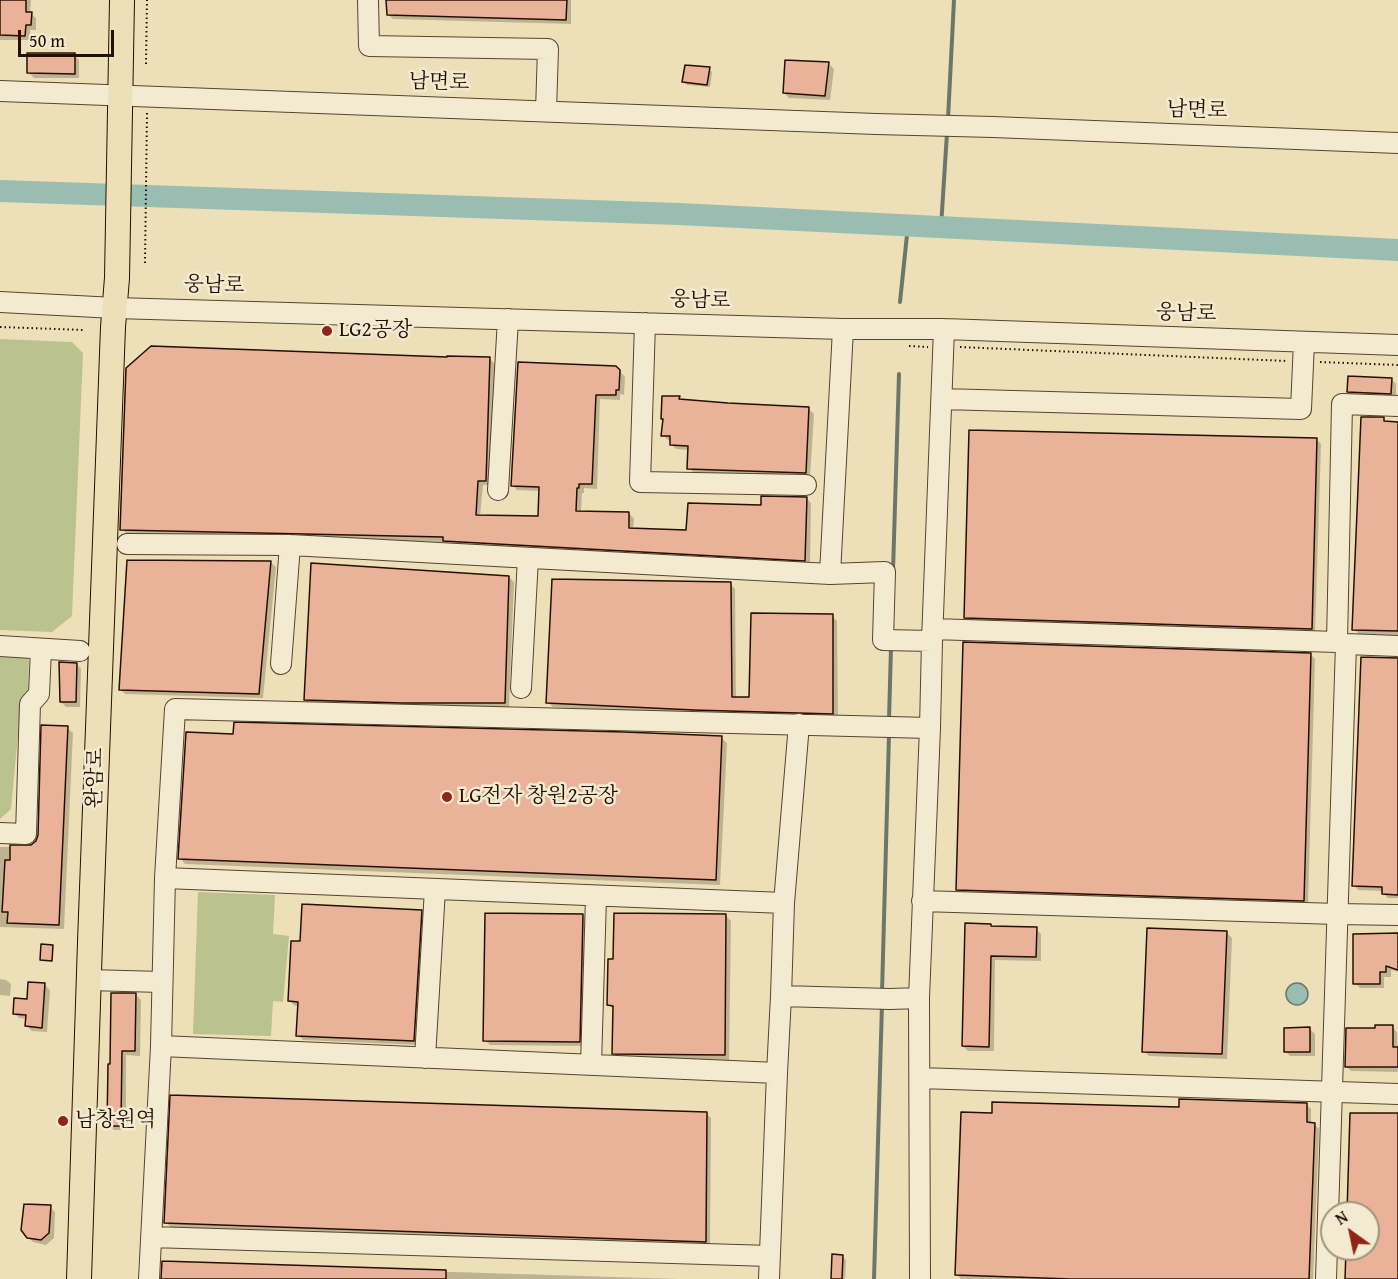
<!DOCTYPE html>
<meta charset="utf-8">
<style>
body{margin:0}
#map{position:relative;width:1398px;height:1279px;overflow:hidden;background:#ede0b8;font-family:"Gentium Book Plus",serif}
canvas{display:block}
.north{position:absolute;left:1320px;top:1201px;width:60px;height:60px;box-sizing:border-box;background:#f3ebd1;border:2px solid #a1937d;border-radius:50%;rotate:327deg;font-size:16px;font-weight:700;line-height:24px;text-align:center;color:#270f00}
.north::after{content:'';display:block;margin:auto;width:21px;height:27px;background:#8f2418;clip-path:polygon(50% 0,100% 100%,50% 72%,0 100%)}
.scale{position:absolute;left:18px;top:30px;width:96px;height:27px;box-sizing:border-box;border:3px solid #270f00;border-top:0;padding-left:8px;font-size:18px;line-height:21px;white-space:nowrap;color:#270f00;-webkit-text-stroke:4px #f3ebd1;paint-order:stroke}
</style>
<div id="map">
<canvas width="1398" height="1279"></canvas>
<div class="north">N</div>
<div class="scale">50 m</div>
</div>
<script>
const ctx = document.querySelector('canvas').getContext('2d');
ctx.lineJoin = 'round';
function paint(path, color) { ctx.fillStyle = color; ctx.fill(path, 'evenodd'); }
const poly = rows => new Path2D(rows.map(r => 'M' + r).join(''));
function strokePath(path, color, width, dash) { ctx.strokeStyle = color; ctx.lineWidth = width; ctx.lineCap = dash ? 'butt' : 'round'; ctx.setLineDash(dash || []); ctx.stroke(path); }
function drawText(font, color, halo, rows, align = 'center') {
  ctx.font = font + ' "Gentium Book Plus","Noto Serif KR",serif'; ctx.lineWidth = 5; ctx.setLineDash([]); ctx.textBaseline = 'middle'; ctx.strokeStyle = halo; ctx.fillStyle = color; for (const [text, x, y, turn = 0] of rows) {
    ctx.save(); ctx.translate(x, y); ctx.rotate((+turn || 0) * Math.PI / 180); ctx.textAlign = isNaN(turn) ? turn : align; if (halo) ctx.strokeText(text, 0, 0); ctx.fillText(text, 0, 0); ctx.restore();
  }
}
paint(poly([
 [0,339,72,342,83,353,72,616,52,632,0,630],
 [0,652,25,653,29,660,28,691,21,703,11,809,0,819],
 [198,892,275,895,273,934,289,936,283,1002,273,1001,271,1036,193,1034]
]), '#bac28d');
const water = poly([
 '1286 994a11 11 0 1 1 22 0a11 11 0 1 1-22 0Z'
]);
paint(water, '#99bdb1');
strokePath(water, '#6b776a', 1.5);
paint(poly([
 [0,0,31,0,30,13,36,18,36,30,30,30,30,40,0,40],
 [388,0,571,0,571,24,393,19,388,14],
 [74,55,79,60,79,78,34,78,29,73],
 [829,64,834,69,830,100,789,98,784,93],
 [709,69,712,72,710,87,687,85,684,82],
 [490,359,495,364,491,485,483,485,480,516,539,518,541,491,517,490,512,485,616,367,625,377,624,395,620,394,620,400,600,399,597,489,584,488,584,493,582,493,581,512,629,513,634,519,633,529,688,531,762,506,806,498,811,503,810,565,449,546,445,542,127,534,122,529],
 [1391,379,1396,384,1396,398,1353,397,1348,392],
 [679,398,681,400,809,409,814,414,810,477,694,473,689,468,690,450,676,449,671,444,672,441,668,440,663,435],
 [1383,419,1387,423,1398,423,1398,635,1359,634,1354,629],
 [1317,440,1321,444,1315,632,969,621,965,617],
 [270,562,276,567,263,698,125,694,120,689],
 [509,577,514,582,509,707,407,707,310,705,305,700],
 [730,584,735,589,736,699,751,699,832,616,837,621,838,718,700,715,553,707,548,702],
 [1311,655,1315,659,1308,904,961,893,957,889],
 [1398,659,1398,898,1388,898,1383,893,1383,891,1358,890,1354,885],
 [76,664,81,669,80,707,66,707,61,702],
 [67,728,73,733,64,929,0,927,0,847,26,847,32,846,37,842],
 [235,735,721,738,727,743,720,885,185,864,180,858],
 [421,911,426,916,419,1045,303,1040,298,1035,299,1006,295,1006,290,1001,302,943],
 [583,916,588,921,584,1046,490,1045,485,1040],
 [726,916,731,921,729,1060,619,1058,614,1053,614,1010,609,1004],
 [991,925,993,928,1036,929,1041,934,1041,961,995,960,994,1051,968,1051,963,1046],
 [1226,932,1232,938,1227,1059,1149,1056,1144,1051],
 [1398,944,1398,972,1391,970,1391,977,1384,977,1384,988,1360,988,1355,983],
 [0,979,6,980,11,984,10,996,0,995],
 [45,985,50,990,47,1032,32,1031,27,1026,27,1019,19,1018,14,1013],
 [136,995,141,1000,140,1056,126,1055,126,1130,114,1130,109,1125,112,1065],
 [1392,1027,1397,1032,1398,1072,1351,1071,1346,1066,1377,1030],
 [1310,1029,1315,1034,1315,1056,1290,1056,1285,1051],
 [1306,1104,1311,1109,1311,1124,1314,1124,1319,1129,1313,1279,961,1279,957,1275,994,1114],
 [706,1113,711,1118,710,1246,171,1227,165,1222],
 [50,1207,55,1212,54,1238,46,1245,33,1242,28,1237],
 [843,1257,846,1260,845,1279,833,1279],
 [163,1263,679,1279,163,1279]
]), '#0003');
strokePath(poly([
 [948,119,954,0],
 [941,227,947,133],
 [900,302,908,225],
 [893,571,899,374],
 [889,720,891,647],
 [882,993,889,734],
 [874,1279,882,1004]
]), '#6b776a', 4);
strokePath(poly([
 [0,191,679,214,1398,250]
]), '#99bdb1', 22);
const building = poly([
 [0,0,26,0,26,12,32,12,31,25,26,25,25,36,0,35,0,0],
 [386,0,567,0,566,20,387,15,386,0],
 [27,53,75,53,75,74,27,73,27,53],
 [785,60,829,62,825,96,783,93,785,60],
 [685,65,710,67,707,85,682,82,685,65],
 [151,346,447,357,447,356,490,357,486,481,478,481,476,515,538,516,539,487,511,486,518,362,616,366,620,370,619,390,616,390,616,395,596,395,592,484,579,484,579,488,577,488,576,511,629,512,629,528,686,530,688,503,761,505,761,496,807,497,805,561,443,541,443,537,120,530,126,368,151,346],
 [1348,376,1392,378,1391,394,1347,392,1348,376],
 [662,396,680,396,679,399,728,403,809,407,806,473,687,469,688,446,670,445,670,436,661,436,663,419,661,419,662,396],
 [1361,417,1384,417,1384,421,1398,422,1398,631,1352,630,1361,417],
 [969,430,1317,438,1312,629,964,618,969,430],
 [127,560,271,561,259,694,119,690,127,560],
 [311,563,509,576,505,703,401,703,304,700,311,563],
 [552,579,731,582,732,697,749,697,751,613,833,614,833,714,694,710,546,703,552,579],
 [963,642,1311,653,1304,901,956,890,963,642],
 [1361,657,1398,658,1398,895,1382,894,1382,887,1352,886,1361,657],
 [59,662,77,663,76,702,60,702,59,662],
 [234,722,625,732,722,736,716,880,178,859,186,732,233,734,234,722],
 [41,725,68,726,59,925,7,923,8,912,2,912,5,860,10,860,10,845,31,845,36,841,38,835,41,725],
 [302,904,422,910,414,1041,296,1036,298,1002,288,1001,291,941,300,941,302,904],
 [485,913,583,914,580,1042,483,1041,485,913],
 [614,913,726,914,725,1055,612,1054,613,1006,607,1005,608,959,613,959,614,913],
 [965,923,991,924,991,926,1037,927,1036,957,991,956,989,1047,962,1046,965,923],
 [1147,928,1227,931,1222,1054,1142,1052,1147,928],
 [1398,933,1398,970,1386,966,1386,972,1380,972,1380,984,1353,984,1353,934,1398,933],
 [41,944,53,945,52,961,40,960,41,944],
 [28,982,45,983,42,1028,25,1026,26,1015,13,1014,14,998,27,999,28,982],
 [111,993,136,993,135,1051,122,1051,121,1126,107,1126,108,1064,110,1064,111,993],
 [1375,1025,1393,1025,1393,1047,1398,1047,1398,1067,1345,1067,1346,1028,1375,1028,1375,1025],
 [1310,1027,1310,1052,1284,1052,1284,1028,1310,1027],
 [170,1095,707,1112,706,1242,164,1223,170,1095],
 [1179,1099,1307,1103,1307,1122,1315,1123,1309,1279,1071,1279,955,1275,961,1112,992,1113,992,1102,1179,1107,1179,1099],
 [1350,1113,1398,1113,1398,1279,1345,1279,1346,1249,1368,1249,1368,1213,1347,1213,1350,1113],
 [24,1204,51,1205,49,1233,41,1240,27,1238,21,1230,24,1204],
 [832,1254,843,1255,842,1279,831,1279,832,1254],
 [162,1261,446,1270,446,1279,161,1279,162,1261]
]);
paint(building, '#e9b299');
strokePath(building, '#270f00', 1.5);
const minor = poly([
 [368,0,369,46,548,49,546,111],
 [0,91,876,124,993,127,1398,143],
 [0,302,115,308,843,329,944,329,1398,345],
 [645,323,640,482,806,485],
 [942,399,1301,409,1304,342],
 [498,490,508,319],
 [127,544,290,545,830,574,885,572,883,640,932,641],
 [830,574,843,329],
 [933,629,1337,642,1346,644,1398,646],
 [1337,642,1342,404,1398,406],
 [0,646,80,651],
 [281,664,290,545],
 [521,688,528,558],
 [0,833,26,834,30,704,39,694,41,649],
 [165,878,161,1046,777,1073,781,996],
 [922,901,1337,914,1398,915],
 [784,903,799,724],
 [88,980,162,982],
 [919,998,930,728,932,641,944,329],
 [425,1058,435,889],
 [591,1065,596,897],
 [920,1078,1398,1094],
 [151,1237,770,1256],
 [149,1279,161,1046],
 [769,1279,777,1073],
 [920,1279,919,998,890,999,781,996,784,903,165,878,175,709,930,728],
 [1326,1279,1346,644]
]);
const major = poly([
 [79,1279,90,942,113,327,117,278,122,0]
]);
strokePath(minor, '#58432e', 22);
strokePath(major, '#270f00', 26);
strokePath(poly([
 [146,64,147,0],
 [145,263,147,113],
 [0,327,84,330],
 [909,346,928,347],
 [960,347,1287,361],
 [1320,362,1398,365]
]), '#270f00', 2, [1.5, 3]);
strokePath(minor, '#f3ebd1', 20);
strokePath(major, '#ede0b8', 24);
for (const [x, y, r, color] of [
 [327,331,6,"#8f2418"],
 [447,797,6,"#8f2418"],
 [63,1121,6,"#8f2418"]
]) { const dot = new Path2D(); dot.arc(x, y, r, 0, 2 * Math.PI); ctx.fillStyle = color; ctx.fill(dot); strokePath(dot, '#f3ebd1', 2); }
drawText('21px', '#270f00', '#f3ebd1', [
 ["남면로",439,83,2],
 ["남면로",1197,111,2],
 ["웅남로",214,286,2],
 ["웅남로",700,301,2],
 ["웅남로",1186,314,2],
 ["완암로",96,778,-88]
]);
drawText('21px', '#270f00', '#f3ebd1', [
 ["LG2공장",339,331],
 ["LG전자 창원2공장",459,797],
 ["남창원역",75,1121]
], 'left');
</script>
